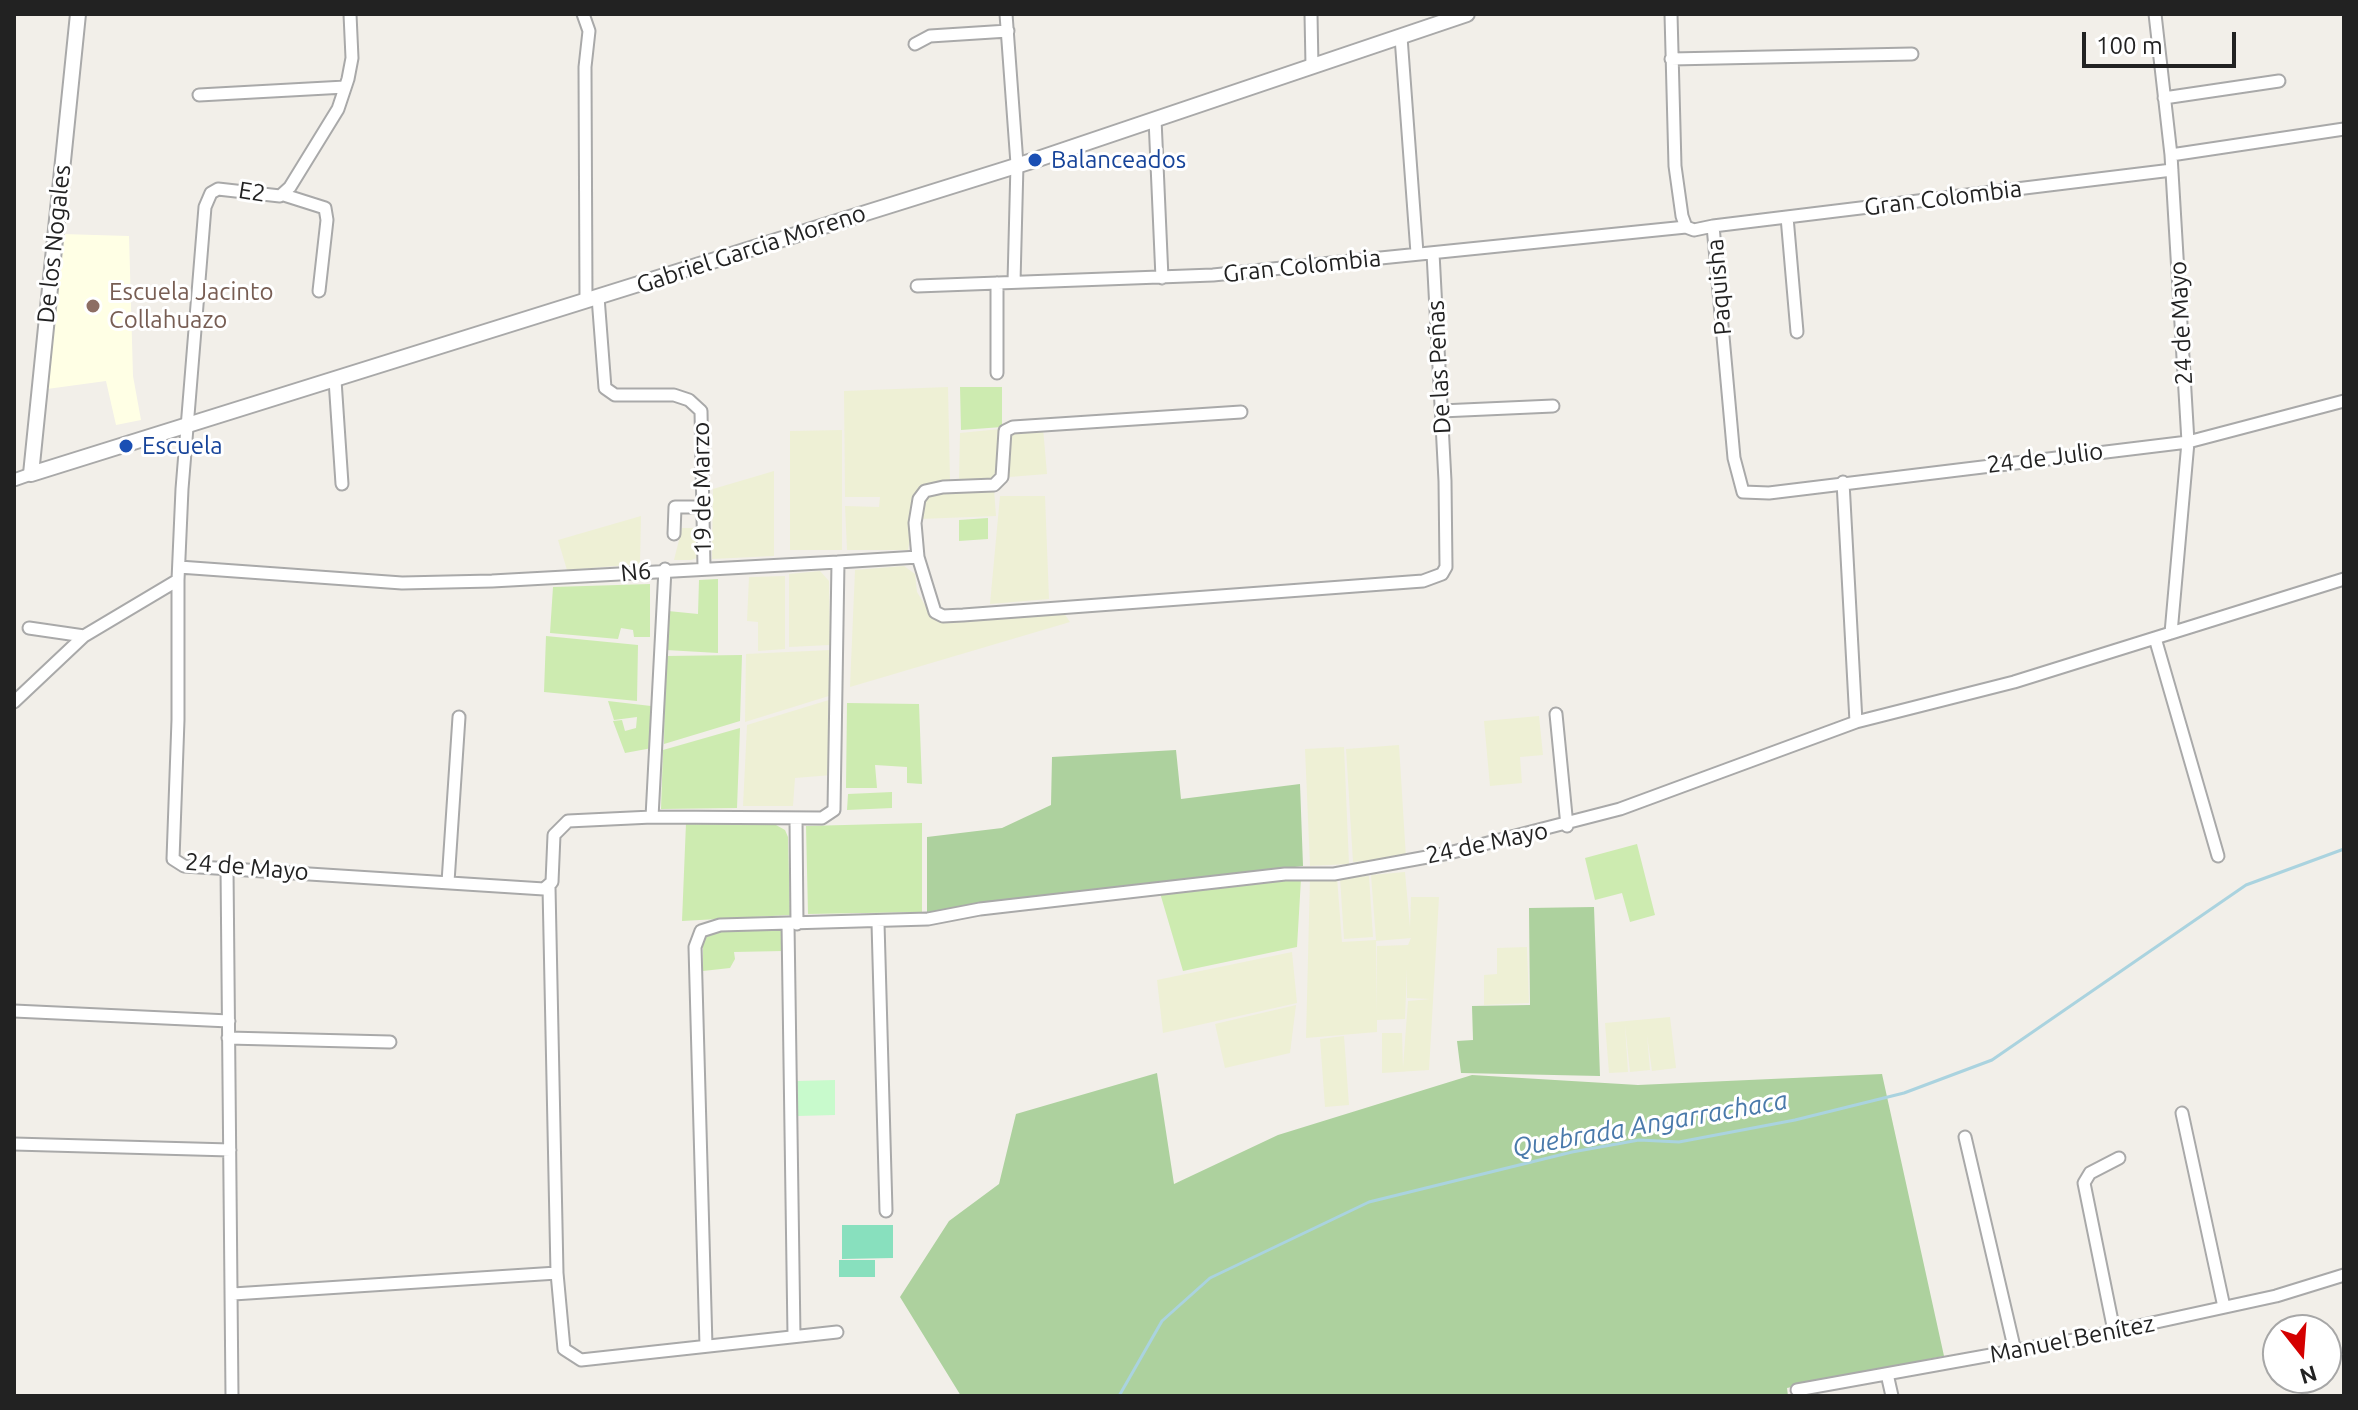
<!DOCTYPE html>
<meta charset="utf-8">
<style>
body{margin:0}
#map{position:relative;width:2358px;height:1410px;overflow:hidden;background:#f2efe9;font-family:Ubuntu,sans-serif}
canvas{display:block}
.frame{position:absolute;inset:0;border:16px solid #222;pointer-events:none}
.north{position:absolute;left:2262px;top:1314px;width:80px;height:80px;box-sizing:border-box;background:#fff;border:2px solid #a7a7a7;border-radius:50%;rotate:163deg;font-size:22px;font-weight:700;line-height:32px;text-align:center;color:#222}
.north::after{content:'';display:block;margin:auto;width:28px;height:36px;background:#d40000;clip-path:polygon(50% 0,100% 100%,50% 72%,0 100%)}
.scale{position:absolute;left:2082px;top:32px;width:154px;height:36px;box-sizing:border-box;border:4px solid #222;border-top:0;padding-left:10px;font-size:24px;line-height:28px;white-space:nowrap;color:#222;-webkit-text-stroke:6px #fff;paint-order:stroke}
</style>
<div id="map">
<canvas width="2358" height="1410"></canvas>
<div class="frame"></div>
<div class="north">N</div>
<div class="scale">100 m</div>
</div>
<script>
const ctx = document.querySelector('canvas').getContext('2d');
ctx.lineJoin = 'round';
function paint(path, color) { ctx.fillStyle = color; ctx.fill(path, 'evenodd'); }
const poly = rows => new Path2D(rows.map(r => 'M' + r).join(''));
function strokePath(path, color, width, dash) { ctx.strokeStyle = color; ctx.lineWidth = width; ctx.lineCap = dash ? 'butt' : 'round'; ctx.setLineDash(dash || []); ctx.stroke(path); }
function drawText(font, color, halo, rows, align = 'center') {
  ctx.font = font + ' Ubuntu,sans-serif'; ctx.lineWidth = 6; ctx.setLineDash([]); ctx.textBaseline = 'middle'; ctx.strokeStyle = halo; ctx.fillStyle = color; for (const [text, x, y, turn = 0] of rows) {
    ctx.save(); ctx.translate(x, y); ctx.rotate((+turn || 0) * Math.PI / 180); ctx.textAlign = isNaN(turn) ? turn : align; if (halo) ctx.strokeText(text, 0, 0); ctx.fillText(text, 0, 0); ctx.restore();
  }
}
paint(poly([
 [62,234,129,236,133,376,141,420,116,425,106,381,47,389]
]), '#ffffe5');
paint(poly([
 [948,387,950,480,927,484,918,490,908,550,847,550,845,506,879,507,880,497,845,497,844,391],
 [1043,428,1047,474,1009,477,1007,434,1015,429],
 [1000,429,998,479,959,482,960,433],
 [842,430,842,550,790,550,790,431],
 [774,471,774,556,712,559,713,489],
 [994,489,996,516,920,519,925,495,941,490],
 [1000,496,1045,496,1049,599,990,604],
 [641,516,640,564,567,570,558,540],
 [682,528,698,528,697,558,691,560,674,560],
 [904,566,915,574,917,592,931,615,939,621,1064,613,1070,622,850,687,855,570],
 [820,571,829,581,830,645,789,647,789,574],
 [785,576,785,649,758,651,758,622,747,621,749,577],
 [830,650,832,695,745,722,746,654],
 [832,699,832,775,795,778,793,806,743,806,747,725],
 [1539,716,1543,755,1520,757,1522,783,1490,786,1484,721],
 [1399,745,1406,858,1353,862,1346,749],
 [1344,747,1349,864,1310,866,1305,749],
 [1405,872,1410,927,1411,897,1439,897,1429,1070,1382,1073,1382,1033,1402,1033,1403,1067,1408,1001,1430,999,1407,998,1407,969,1405,1019,1377,1020,1377,1032,1306,1038,1310,877,1337,877,1342,942,1376,940,1371,875],
 [1411,938,1408,945,1377,946,1377,1016,1376,941],
 [1369,876,1373,937,1344,939,1340,878],
 [1527,947,1529,1003,1484,1005,1484,975,1497,974,1497,948],
 [1292,952,1297,1003,1163,1033,1157,980],
 [1296,1005,1290,1053,1225,1068,1215,1024],
 [1670,1017,1676,1068,1652,1071,1647,1035,1650,1070,1630,1072,1625,1025,1628,1072,1609,1073,1605,1023],
 [1344,1036,1349,1105,1325,1107,1320,1039]
]), '#eef0d5');
paint(poly([
 [960,387,1002,387,1002,427,961,430],
 [988,518,988,539,959,541,959,520],
 [718,579,718,653,666,650,668,611,698,614,699,580],
 [650,584,650,637,634,637,633,630,621,628,618,639,550,633,553,587],
 [546,636,638,645,637,701,544,692],
 [742,655,740,721,664,744,665,656],
 [608,701,651,706,652,748,625,753,613,721,622,720,625,731,636,728,637,717,614,720],
 [847,703,919,704,922,784,907,783,907,767,875,765,877,788,846,788],
 [740,728,737,808,661,809,663,750],
 [892,792,892,808,847,810,848,794],
 [686,823,776,825,785,830,788,837,790,915,682,921],
 [922,823,922,912,808,914,806,826],
 [1637,844,1655,915,1630,922,1622,893,1595,900,1585,858],
 [1301,879,1297,947,1183,971,1160,893],
 [782,928,783,951,734,952,735,959,730,968,703,971,703,937,724,930]
]), '#cdebb0');
paint(poly([
 [1176,750,1181,799,1300,784,1303,866,927,912,927,837,1002,828,1051,805,1052,757],
 [1594,907,1600,1076,1461,1073,1457,1041,1473,1040,1472,1006,1530,1005,1529,908],
 [1157,1073,1174,1184,1278,1135,1472,1075,1638,1085,1882,1074,1944,1356,1787,1388,1788,1396,961,1396,900,1297,949,1221,999,1184,1016,1114]
]), '#add19e');
paint(poly([
 [835,1080,835,1115,798,1116,797,1081]
]), '#c8facc');
paint(poly([
 [842,1225,893,1225,893,1258,842,1259],
 [839,1260,875,1260,875,1277,839,1277]
]), '#88e0be');
strokePath(poly([
 [2344,809,2344,832],
 [1119,1396,1162,1321,1210,1278,1369,1202,1572,1152,1639,1140,1679,1142,1795,1120,1904,1093,1992,1060,2246,885,2344,849]
]), '#aad3df', 3);
const minor = poly([
 [583,14,589,31,585,67,586,300],
 [1006,14,1017,164,1014,282],
 [1311,14,1312,66],
 [1671,14,1675,166,1682,216,1686,227,1694,230,1713,226,1734,458,1743,492,1769,493,2188,442,2344,401],
 [2155,14,2171,155,2188,442,2171,633],
 [1401,37,1417,253],
 [915,44,930,36,1008,31],
 [1671,59,1912,54],
 [199,95,345,87],
 [2164,98,2279,81],
 [1155,119,1162,278],
 [2171,155,2344,129],
 [284,195,325,208,327,220,319,291],
 [1787,217,1797,332],
 [1713,226,2172,170],
 [997,283,997,373],
 [917,286,1213,275,1686,227],
 [598,297,605,388,615,395,674,395,689,400,701,411,704,568],
 [335,380,342,484],
 [1441,411,1553,406],
 [1241,412,1013,427,1005,431,1002,477,994,485,943,487,925,491,919,499,915,523,918,557,935,612,943,616,963,615,1423,581,1442,574,1446,567,1445,481,1433,253],
 [14,480,31,474],
 [1843,482,1856,722],
 [674,534,675,507,704,507],
 [838,562,918,557],
 [179,567,402,583,492,581,838,562,834,810,822,818,652,817,568,821,554,835,552,882,544,889,184,866,173,859,178,720,178,580,182,489,205,207,211,193,218,189,280,196,290,187,338,109,348,79,352,58,350,14],
 [29,628,84,636],
 [2155,638,2218,856],
 [14,702,84,636,178,580],
 [1556,714,1567,826],
 [652,817,665,569],
 [796,819,797,924],
 [227,868,232,1396],
 [448,882,459,717],
 [549,887,557,1273,564,1349,581,1360,837,1332],
 [878,923,886,1211],
 [788,924,794,1336],
 [14,1011,229,1021],
 [228,1038,390,1042],
 [2182,1113,2224,1307],
 [1965,1137,2015,1351],
 [14,1144,230,1150],
 [233,1294,557,1273],
 [2114,1331,2084,1183,2090,1173,2119,1158],
 [706,1346,695,947,701,931,720,925,928,919,980,909,1285,874,1334,874,1449,853,1620,809,1856,722,2014,682,2344,579],
 [1887,1374,1892,1396],
 [1797,1390,2074,1340,2276,1296,2344,1275]
]);
const tertiary = poly([
 [78,14,31,474,1035,160,1467,14]
]);
strokePath(minor, '#a9a9a9', 15);
strokePath(tertiary, '#a9a9a9', 18);
strokePath(minor, '#fff', 11);
strokePath(tertiary, '#fff', 14);
for (const [x, y, r, color] of [
 [1035,160,8,"#1a4fb4"],
 [93,306,8,"#8d6e63"],
 [126,446,8,"#1a4fb4"]
]) { const dot = new Path2D(); dot.arc(x, y, r, 0, 2 * Math.PI); ctx.fillStyle = color; ctx.fill(dot); strokePath(dot, '#fff', 3); }
drawText('24px', '#164399', '#fff', [
 ["Balanceados",1051,160],
 ["Escuela",142,446]
], 'left');
drawText('24px', '#222', '#fff', [
 ["E2",252,192,9],
 ["Gran Colombia",1943,198,-7],
 ["De los Nogales",54,244,-84],
 ["Gabriel Garcia Moreno",751,249,-18],
 ["Gran Colombia",1302,266,-6],
 ["Paquisha",1719,287,-95],
 ["24 de Mayo",2181,323,-93],
 ["De las Peñas",1439,367,-93],
 ["24 de Julio",2045,458,-7],
 ["19 de Marzo",702,488,-91],
 ["N6",636,572,-6],
 ["24 de Mayo",1487,843,-12],
 ["24 de Mayo",247,867,5],
 ["Manuel Benítez",2072,1339,-11]
]);
drawText('24px', '#785e54', '#fff', [
 ["Escuela Jacinto",109,292],
 ["Collahuazo",109,320]
], 'left');
drawText('italic 26px', '#4a7aab', '#fff', [
 ["Quebrada Angarrachaca",1650,1124,-10]
]);
</script>
